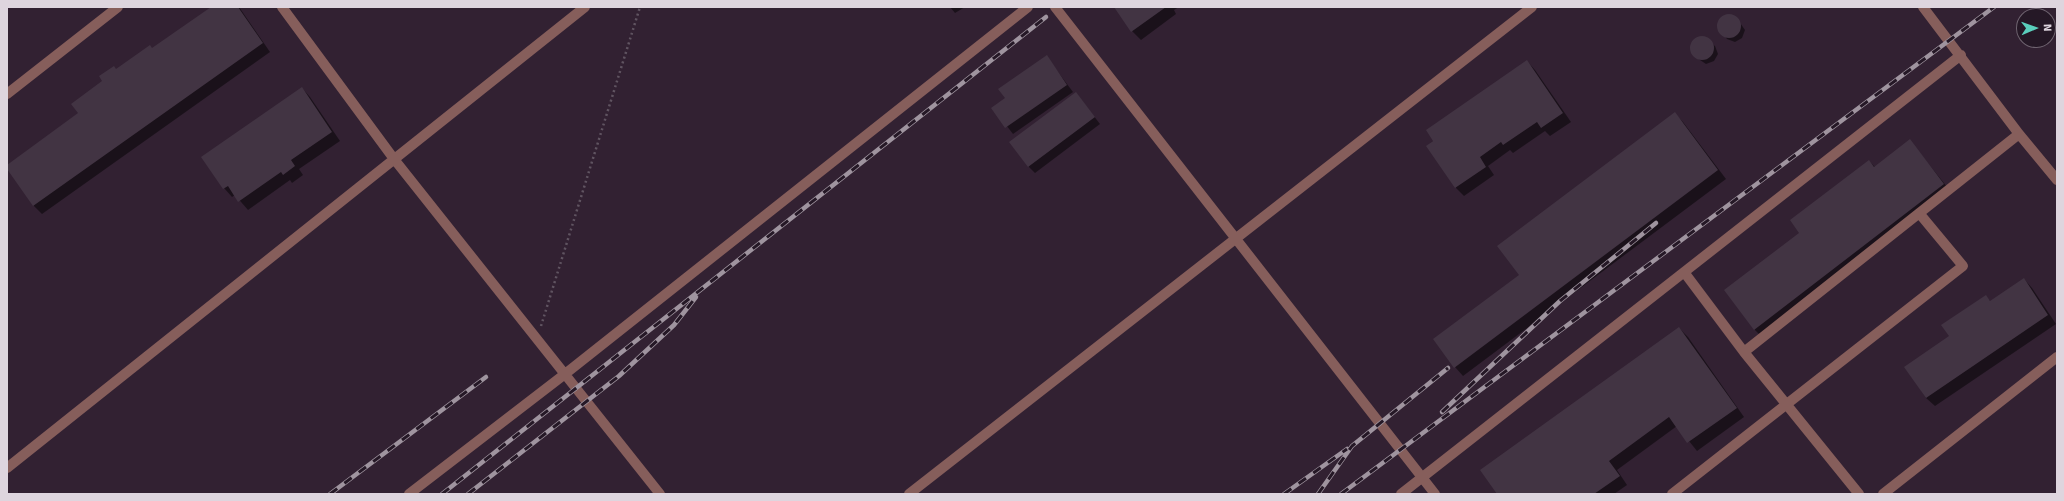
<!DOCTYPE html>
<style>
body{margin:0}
#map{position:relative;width:2064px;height:501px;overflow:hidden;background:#251826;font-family:Signika,sans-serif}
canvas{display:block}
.frame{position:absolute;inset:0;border:8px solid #ded5de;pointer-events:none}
.north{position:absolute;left:2016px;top:8px;width:40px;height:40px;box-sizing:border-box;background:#251826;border:1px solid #6f6470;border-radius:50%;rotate:88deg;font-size:11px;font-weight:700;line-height:16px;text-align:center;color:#ded5de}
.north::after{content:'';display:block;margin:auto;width:14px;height:18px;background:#5acebc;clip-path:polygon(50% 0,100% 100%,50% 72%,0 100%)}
</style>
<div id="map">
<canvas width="2064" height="501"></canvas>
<div class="frame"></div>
<div class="north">N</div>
</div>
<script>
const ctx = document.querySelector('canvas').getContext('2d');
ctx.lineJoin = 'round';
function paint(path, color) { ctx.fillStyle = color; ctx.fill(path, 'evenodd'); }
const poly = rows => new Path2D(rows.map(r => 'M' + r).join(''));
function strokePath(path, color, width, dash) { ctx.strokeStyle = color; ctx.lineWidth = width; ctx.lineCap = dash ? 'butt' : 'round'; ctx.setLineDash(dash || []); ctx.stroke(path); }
paint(poly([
 [7,7,2057,7,2057,494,7,494],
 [2024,16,2048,16,2048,40,2024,40]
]), '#322132');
paint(poly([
 [212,7,239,7,270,52,42,214,33,205,7,166,79,113,117,70,153,49],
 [950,7,965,7,955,13],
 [1116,7,1179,7,1174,10,1176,14,1141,40,1132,31],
 [1728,15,1736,17,1745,30,1742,38,1735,42,1727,39,1718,27,1720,19],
 [1703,37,1715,46,1718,54,1714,61,1706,64,1694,56,1691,48,1695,40],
 [1046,56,1073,92,1013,134,993,108,1006,99],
 [1527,61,1535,70,1571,122,1550,136,1545,131,1513,153,1510,150,1488,166,1494,175,1464,196,1456,188,1427,146],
 [302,88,310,97,340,141,299,169,303,175,292,183,290,180,248,210,235,195,232,197,224,188],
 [1076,93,1100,124,1035,173,1028,166],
 [1675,114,1683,122,1726,179,1463,376,1455,367,1520,275],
 [1910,141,1952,193,1763,338,1754,329,1801,233,1869,161,1875,167],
 [2024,279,2032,288,2056,324,1935,406,1926,398,1906,367,1950,337,1986,297,1991,302],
 [1679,328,1688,337,1744,417,1697,451,1677,426,1617,470,1627,485,1614,494,1498,494]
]), '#0007');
paint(poly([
 [211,7,238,7,263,43,33,206,7,169,7,165,78,113,71,104,102,81,99,76,114,66,116,69,150,45,152,48],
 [1114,7,1166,7,1131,32],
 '1717 26a12 12 0 1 1 24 0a12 12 0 1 1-24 0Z',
 '1690 48a12 12 0 1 1 24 0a12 12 0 1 1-24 0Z',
 [1047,55,1067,85,1005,128,991,108,1005,98,998,89],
 [1527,60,1563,113,1541,128,1537,122,1503,145,1501,142,1480,157,1486,167,1455,188,1426,146,1433,141,1426,130],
 [302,87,332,132,291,160,295,166,283,175,281,172,238,202,228,186,223,189,201,157],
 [1076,92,1095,117,1028,167,1009,142],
 [1675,112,1718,170,1454,368,1433,339,1519,275,1497,246],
 [1910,139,1944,184,1754,330,1724,290,1799,233,1790,220,1869,160,1874,167],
 [2024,278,2048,315,1926,398,1904,367,1949,336,1941,325,1986,295,1990,301],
 [1679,327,1737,408,1687,443,1669,417,1609,461,1620,476,1594,494,1497,494,1480,470]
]), '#423443');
strokePath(poly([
 [541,326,640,7]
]), '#605461', 2.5, [2, 3]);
strokePath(poly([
 [282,7,394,159,660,494],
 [1055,7,1435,494],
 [1923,7,2019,134,2057,180],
 [7,94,118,7],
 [1684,272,1744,352],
 [7,468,585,7],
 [409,494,565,374,1028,7],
 [909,494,1532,7],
 [1401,494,1961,55],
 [1672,494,1963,266,1919,213],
 [1859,494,1744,352,2019,134],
 [1883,494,2057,357]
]), '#865e5b', 10);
const rail = poly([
 [1442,412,1560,301,1656,223],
 [330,494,486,377],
 [442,494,1046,17],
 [468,494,619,376,674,325,696,297],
 [1284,494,1347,449],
 [1318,494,1352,446,1448,368],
 [1341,494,1994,7]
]);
strokePath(rail, '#9f949f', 4.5);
strokePath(rail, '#251826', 3, [9]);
</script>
